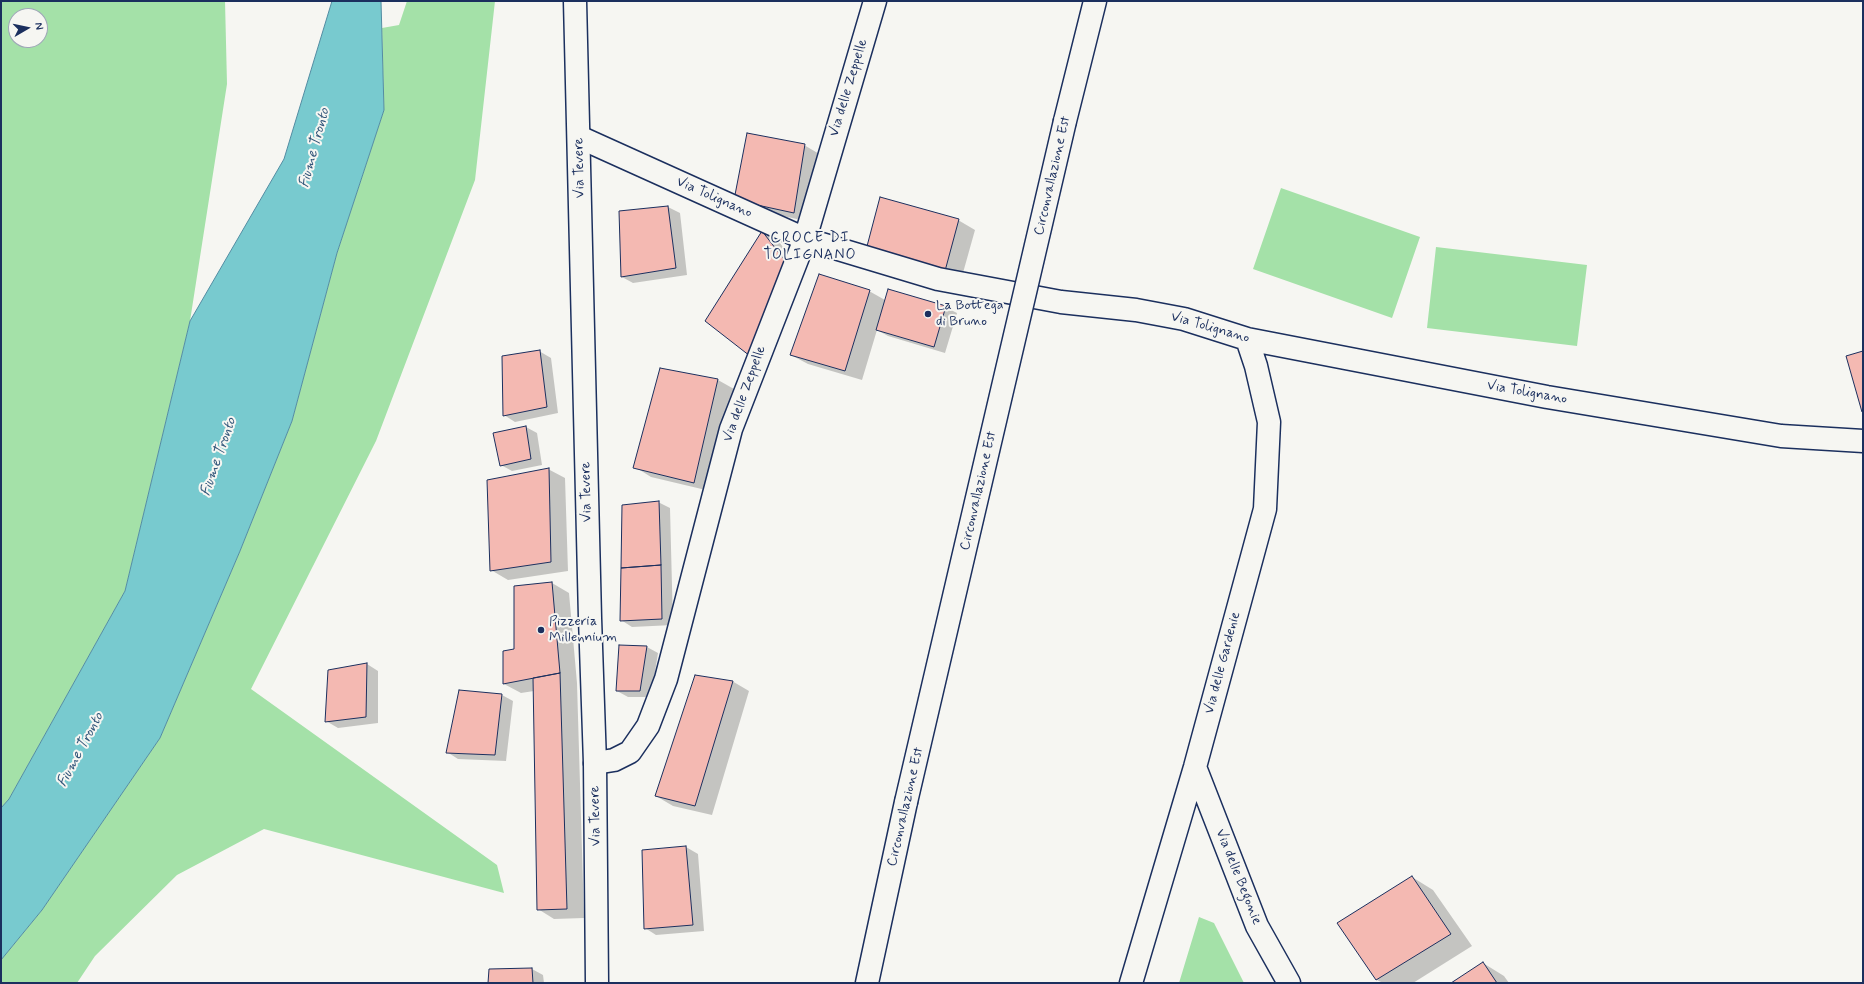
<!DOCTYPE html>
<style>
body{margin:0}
#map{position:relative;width:1864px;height:984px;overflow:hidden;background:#f6f6f2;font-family:Mynerve,sans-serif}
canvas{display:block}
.frame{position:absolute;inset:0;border:2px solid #1b2f5e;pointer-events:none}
.north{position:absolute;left:8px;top:8px;width:40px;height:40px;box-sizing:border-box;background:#f6f6f2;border:1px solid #9ea6b7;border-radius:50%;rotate:81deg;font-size:11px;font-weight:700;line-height:16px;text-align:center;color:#1b2f5e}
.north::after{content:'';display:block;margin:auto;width:14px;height:18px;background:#1b2f5e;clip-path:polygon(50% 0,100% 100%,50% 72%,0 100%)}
</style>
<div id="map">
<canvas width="1864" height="984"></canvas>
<div class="frame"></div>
<div class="north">N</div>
</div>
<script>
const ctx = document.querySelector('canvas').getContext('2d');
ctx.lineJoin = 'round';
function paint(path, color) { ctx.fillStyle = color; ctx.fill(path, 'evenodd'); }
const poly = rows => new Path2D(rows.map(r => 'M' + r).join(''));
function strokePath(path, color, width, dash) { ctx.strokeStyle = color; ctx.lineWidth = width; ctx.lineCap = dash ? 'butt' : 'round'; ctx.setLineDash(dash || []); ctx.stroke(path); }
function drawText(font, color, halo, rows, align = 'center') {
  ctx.font = font + ' Mynerve,sans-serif'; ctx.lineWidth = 4; ctx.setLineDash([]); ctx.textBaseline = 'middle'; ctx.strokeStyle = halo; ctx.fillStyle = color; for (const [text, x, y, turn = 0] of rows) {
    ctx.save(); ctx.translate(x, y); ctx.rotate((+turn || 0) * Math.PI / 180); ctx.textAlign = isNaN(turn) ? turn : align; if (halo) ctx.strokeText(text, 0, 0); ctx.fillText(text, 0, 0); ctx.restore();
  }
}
paint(poly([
 [1,1,225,1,227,84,190,321,125,591,9,799,1,808],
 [16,16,40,16,40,40,16,40],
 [407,1,495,1,475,180,376,441,251,689,497,865,504,893,264,829,177,875,95,956,77,983,1,983,1,960,42,910,160,738,240,551,292,421,337,253,384,110,382,28,399,25],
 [1281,188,1420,237,1392,318,1253,269],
 [1436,247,1587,265,1577,346,1427,328],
 [1199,917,1214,923,1244,983,1179,983]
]), '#a4e1a8');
const water = poly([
 [332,1,381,1,384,110,337,253,292,421,240,551,160,738,42,910,1,960,1,808,9,799,125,591,190,321,284,159,332,1]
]);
paint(water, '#78cacf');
strokePath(water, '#538ca2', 1);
paint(poly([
 [804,145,821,155,810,222,752,209],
 [668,207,680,213,687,275,633,283,622,277,620,212],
 [958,220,975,230,961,280,884,259],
 [762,232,779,242,803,272,767,364],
 [869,291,885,300,945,307,957,313,945,353,888,336,877,330,862,380,808,364,791,355],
 [539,351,551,358,558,413,515,422,504,415],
 [718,380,734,389,710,491,651,477,635,467],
 [526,427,537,433,542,465,512,471,501,465],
 [548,469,565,478,568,571,508,580,491,570],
 [658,502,670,508,673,625,632,627,621,620],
 [552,583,569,593,577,683,584,918,554,919,538,909,534,691,521,693,504,684,515,650,515,587],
 [620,646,647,647,658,653,651,697,628,697,617,691],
 [367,664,378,671,378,723,338,728,326,721],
 [732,681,749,691,712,815,673,806,656,796],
 [459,691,502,695,513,701,506,761,458,759,447,752],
 [686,847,698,854,704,931,656,935,645,928,643,851],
 [1412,877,1433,890,1472,946,1413,983,1383,983,1377,980,1338,923],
 [1483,963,1504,976,1509,983,1453,983],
 [532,969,543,975,544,983,489,983]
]), '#0003');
const building = poly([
 [747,133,805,144,794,213,734,200,747,133],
 [880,197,959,219,945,271,866,250,880,197],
 [668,206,676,268,621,277,619,211,668,206],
 [762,231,786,262,750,356,705,321,762,231],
 [819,274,870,290,845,371,790,355,819,274],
 [888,289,946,306,934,347,876,330,888,289],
 [540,350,547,407,503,416,502,356,540,350],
 [1863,351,1863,412,1862,412,1846,356,1863,351],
 [660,368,718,379,694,483,633,468,660,368],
 [526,426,531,459,500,466,493,433,526,426],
 [549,468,551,562,490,571,487,480,549,468],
 [659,501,661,565,621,568,622,505,659,501],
 [661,565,662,619,620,621,621,568,661,565],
 [552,582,560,673,503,684,503,651,514,649,514,586,552,582],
 [619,645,647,646,640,691,616,691,619,645],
 [367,663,366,717,325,722,328,670,367,663],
 [560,673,567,909,537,910,533,678,560,673],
 [695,675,733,681,695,806,655,796,695,675],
 [459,690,502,694,495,755,446,753,459,690],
 [686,846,693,925,644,929,642,850,686,846],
 [1412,876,1451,934,1376,980,1337,923,1412,876],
 [1483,962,1497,983,1451,983,1483,962],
 [532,968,533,983,488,983,489,969,532,968]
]);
paint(building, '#f4b9b2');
strokePath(building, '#1b2f5e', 1);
const street = poly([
 [579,137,805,239,938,279,1061,302,1136,310,1184,319,1247,339,1547,397,1781,436,1863,441],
 [595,763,614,760,630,752,648,726,666,679,731,429,805,239,875,1],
 [1195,767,1257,926,1289,983],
 [1131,983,1195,767,1265,509,1269,422,1256,366,1247,339]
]);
const secondary = poly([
 [575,1,590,618,595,763,597,983],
 [1065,121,1095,1],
 [867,983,906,802]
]);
strokePath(street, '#1b2f5e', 25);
strokePath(secondary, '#1b2f5e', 25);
strokePath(street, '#f6f6f2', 22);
strokePath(secondary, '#f6f6f2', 22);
const secondaryBridge = poly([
 [906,802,1065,121]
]);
strokePath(secondaryBridge, '#1b2f5e', 25, []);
strokePath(secondaryBridge, '#f6f6f2', 22);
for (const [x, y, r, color] of [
 [928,314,4,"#1b2f5e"],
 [541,630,4,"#1b2f5e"]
]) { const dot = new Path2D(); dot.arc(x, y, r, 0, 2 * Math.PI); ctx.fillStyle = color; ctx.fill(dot); strokePath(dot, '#f6f6f2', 1.5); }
drawText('14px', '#1b2f5e', '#f6f6f2', [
 ["Via delle Zeppelle",849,88,-73],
 ["Via Tevere",580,168,-91],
 ["Circonvallazione Est",1053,176,-77],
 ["Via Tolignano",714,198,24],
 ["Via Tolignano",1210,328,16],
 ["Via Tolignano",1527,393,10],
 ["Via delle Zeppelle",745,394,-70],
 ["Circonvallazione Est",979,491,-77],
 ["Via Tevere",587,492,-91],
 ["Via delle Gardenie",1223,663,-75],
 ["Circonvallazione Est",906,807,-77],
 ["Via Tevere",596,816,-91],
 ["Via delle Begonie",1238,877,68]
]);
drawText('14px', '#1b2f5e', '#f6f6f2', [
 ["La Bottega",936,306],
 ["di Bruno",936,322],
 ["Pizzeria",549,622],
 ["Millennium",549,638]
], 'left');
drawText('italic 15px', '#32567a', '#f6f6f2', [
 ["Fiume Tronto",315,148,-75],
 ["Fiume Tronto",219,457,-71],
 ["Fiume Tronto",81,750,-62]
]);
ctx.letterSpacing = '1px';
drawText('15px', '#1b2f5e', '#f6f6f2', [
 ["CROCE DI",810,239],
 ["TOLIGNANO",810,256]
]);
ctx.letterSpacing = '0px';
</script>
